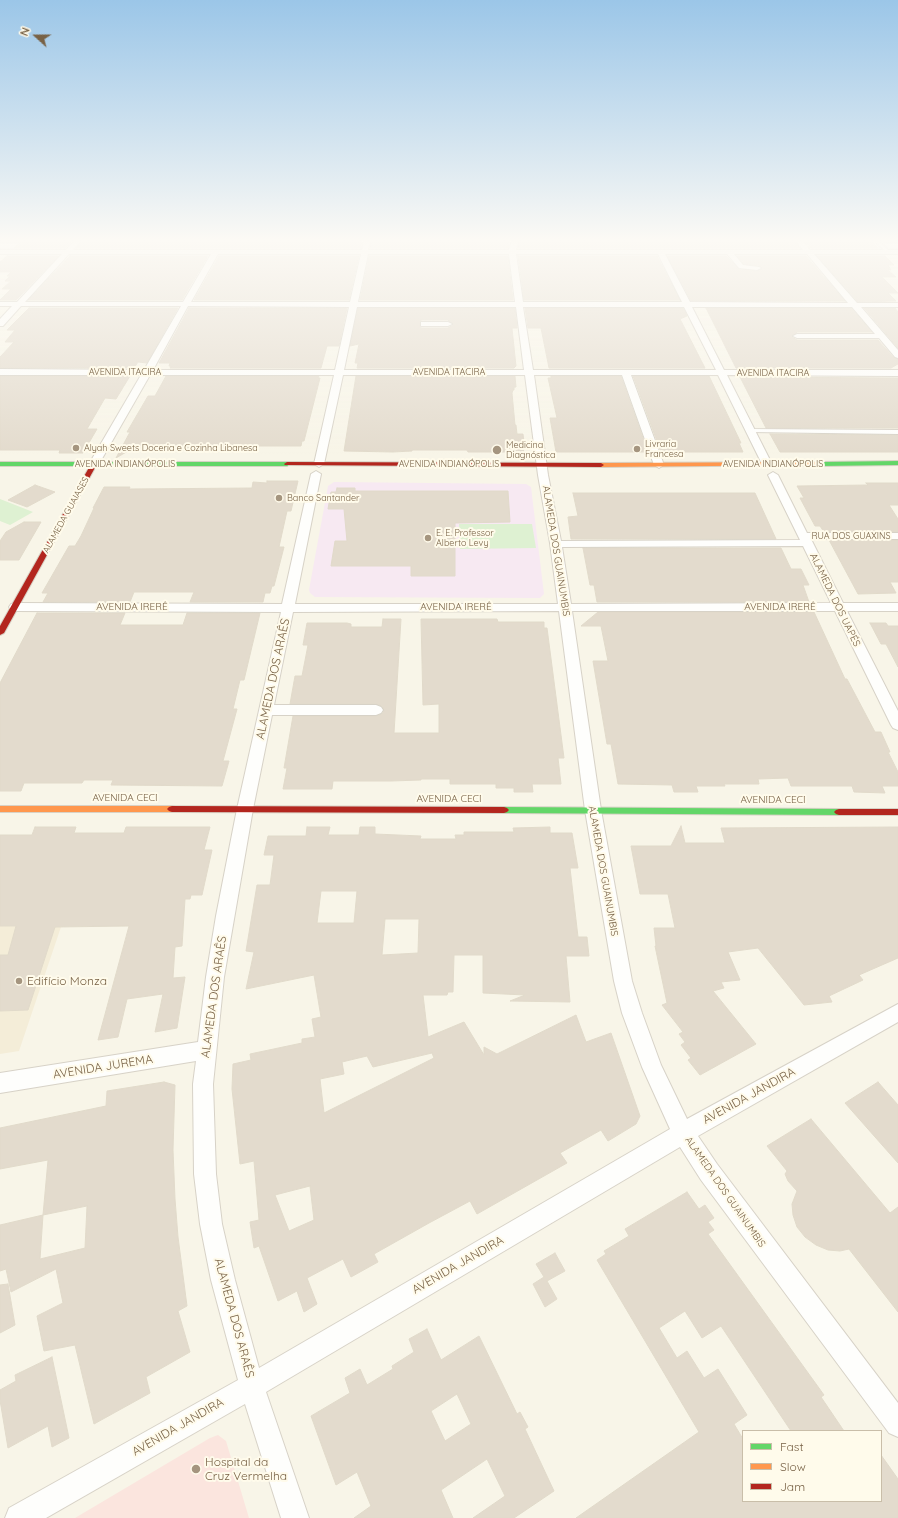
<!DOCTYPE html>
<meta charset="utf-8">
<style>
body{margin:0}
#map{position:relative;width:898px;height:1518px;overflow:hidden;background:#f8f5e8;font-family:Quicksand,sans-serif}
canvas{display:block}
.legend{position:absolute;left:742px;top:1430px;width:140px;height:72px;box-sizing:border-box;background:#fffbeb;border:1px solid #c9bea9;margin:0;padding:5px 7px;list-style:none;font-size:12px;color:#786246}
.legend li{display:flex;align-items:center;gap:8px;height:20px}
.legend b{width:20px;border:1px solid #c9bea9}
.north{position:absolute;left:16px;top:16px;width:40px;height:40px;-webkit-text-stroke:3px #fffbeb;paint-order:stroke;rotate:291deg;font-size:11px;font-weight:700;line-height:16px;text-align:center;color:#786246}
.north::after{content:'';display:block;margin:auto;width:14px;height:18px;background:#786246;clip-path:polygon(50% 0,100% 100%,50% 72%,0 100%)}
</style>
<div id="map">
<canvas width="898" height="1518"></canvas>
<ul class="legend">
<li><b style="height:5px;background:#63d668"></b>Fast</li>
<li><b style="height:5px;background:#ff974d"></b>Slow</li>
<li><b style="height:5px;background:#b3261e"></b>Jam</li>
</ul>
<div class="north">N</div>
</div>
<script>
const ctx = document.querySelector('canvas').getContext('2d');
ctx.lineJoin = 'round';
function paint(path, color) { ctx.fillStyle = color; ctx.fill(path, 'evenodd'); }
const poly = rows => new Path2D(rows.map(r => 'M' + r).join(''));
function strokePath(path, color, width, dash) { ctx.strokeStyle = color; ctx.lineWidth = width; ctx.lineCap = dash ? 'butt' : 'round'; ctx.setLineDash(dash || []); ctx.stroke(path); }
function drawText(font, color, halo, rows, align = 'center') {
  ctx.font = font + ' Quicksand,sans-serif'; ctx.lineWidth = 4; ctx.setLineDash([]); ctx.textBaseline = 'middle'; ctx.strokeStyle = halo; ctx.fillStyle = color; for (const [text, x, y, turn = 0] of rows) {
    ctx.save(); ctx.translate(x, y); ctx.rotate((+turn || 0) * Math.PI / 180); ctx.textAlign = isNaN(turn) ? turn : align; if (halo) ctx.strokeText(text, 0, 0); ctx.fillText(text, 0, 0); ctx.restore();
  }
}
paint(poly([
 [0,926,61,927,19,1051,0,1054]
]), '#f4edd8');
paint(poly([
 [334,482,526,484,531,487,544,594,540,598,533,598,315,597,310,593,309,590,328,486]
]), '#f7e9f2');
paint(poly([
 [218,1435,226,1441,249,1518,75,1518,210,1438]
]), '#fbe5de');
paint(poly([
 [0,499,33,512,10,525,0,521],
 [459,524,532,524,536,548,460,549]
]), '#def1d2');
const building = poly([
 [22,241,72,241,65,248,14,248,22,241],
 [82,241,362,241,361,248,76,248,82,241],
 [371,241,510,241,508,248,370,248,371,241],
 [519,241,795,241,800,248,518,248,519,241],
 [805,241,871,241,878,248,811,248,805,241],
 [7,256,59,256,16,300,0,300,11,289,2,289,11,281,5,281,10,276,7,276,11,272,0,272,0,262,7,256],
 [70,256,208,256,182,300,28,300,70,256],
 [219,256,359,256,349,300,194,300,219,256],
 [369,256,508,256,513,300,360,300,369,256],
 [518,256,657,256,680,300,524,300,518,256],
 [667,256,726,256,739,269,757,271,762,267,759,266,744,264,737,256,806,256,845,301,691,301,667,256],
 [817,256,885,256,894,265,888,265,891,270,888,270,896,277,882,277,898,293,888,293,896,301,858,302,817,256],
 [29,308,178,308,147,363,138,362,134,368,0,368,0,357,14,342,5,342,15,330,7,330,29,308],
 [189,308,347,308,339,346,327,346,321,368,170,368,171,366,169,366,170,363,159,363,189,308],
 [358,308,515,308,517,328,512,328,516,366,514,368,357,368,358,363,355,363,359,344,350,346,358,308],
 [421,320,448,320,453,325,448,328,421,328,420,326,421,320],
 [525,308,683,308,687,316,680,319,705,368,549,368,541,328,528,328,525,308],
 [706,308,851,308,872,332,797,332,792,337,797,340,878,340,894,358,898,359,898,364,891,368,736,368,706,308],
 [864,308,895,308,898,312,898,348,864,308],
 [0,376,130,376,116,399,105,398,87,429,97,429,83,453,59,453,60,450,0,450,0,376],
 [166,376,319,376,318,378,320,378,304,441,302,441,301,446,229,446,228,450,143,450,128,451,116,458,130,432,127,432,148,396,155,396,166,376],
 [356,376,515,376,516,387,514,387,514,390,513,390,512,393,515,425,516,425,517,434,523,434,525,449,523,449,524,452,468,452,467,450,412,450,412,451,393,452,344,451,356,376],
 [551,376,621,376,648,452,556,452,550,418,557,418,548,378,551,378,551,376],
 [633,376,709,376,741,443,739,443,743,452,661,452,633,376],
 [740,377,898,378,898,428,766,428,740,377],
 [770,434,898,435,898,452,780,452,770,434],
 [267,481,298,481,291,511,287,511,279,547,284,547,274,586,272,586,270,593,265,593,263,602,190,602,194,592,134,592,130,602,43,602,48,593,42,593,69,546,75,546,81,536,94,508,93,508,104,487,130,487,129,489,252,488,253,482,267,483,267,481],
 [866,483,898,483,898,505,889,505,898,519,898,532,824,532,820,526,815,526,800,498,804,498,797,486,868,485,866,483],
 [35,485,55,492,27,507,8,500,35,485],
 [337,488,355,488,355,491,508,491,510,522,455,523,455,576,411,576,411,566,331,566,335,541,347,541,344,509,328,509,331,492,336,492,337,488],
 [573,493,755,493,776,539,571,539,568,517,578,516,573,493],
 [24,522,41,522,19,560,0,560,0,541,6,532,24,522],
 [829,540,898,540,898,582,890,582,896,593,858,594,829,540],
 [583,548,781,548,791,569,801,569,809,585,803,585,809,602,597,602,594,585,590,585,583,548],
 [598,612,814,612,845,679,847,679,875,732,881,732,890,752,888,752,898,772,898,786,882,786,885,793,854,792,852,786,791,786,788,778,758,779,759,784,724,784,725,786,696,786,698,792,674,792,672,785,618,784,611,744,607,744,593,661,608,661,601,626,581,626,598,612],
 [37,613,125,613,120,625,183,625,187,613,260,613,244,680,240,680,233,709,237,709,223,761,229,761,222,786,111,785,113,780,84,780,82,783,24,783,21,791,0,791,0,683,37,613],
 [383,619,401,619,394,733,439,733,439,704,423,705,421,619,497,619,498,622,544,622,544,628,547,628,564,758,558,758,561,784,532,784,533,792,514,792,514,788,496,788,496,784,450,784,450,779,421,779,421,780,391,781,333,781,332,789,283,789,287,768,284,768,293,716,376,716,382,714,384,711,382,706,376,704,290,704,295,676,302,676,308,645,303,645,307,623,347,623,351,624,351,627,382,627,383,619],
 [870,623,886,623,888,626,898,626,898,667,886,644,881,644,870,623],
 [681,826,685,843,725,843,721,828,898,827,898,958,859,975,863,980,829,996,832,1002,804,1005,758,948,728,952,740,980,721,982,724,988,713,991,756,1044,700,1075,688,1060,691,1058,681,1045,685,1042,679,1034,683,1032,662,1005,667,1003,655,946,656,946,654,928,675,928,668,894,640,894,631,846,671,846,681,826],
 [35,827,76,827,74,833,124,833,126,827,210,827,204,850,212,850,202,895,191,895,190,899,185,899,182,946,175,947,173,978,185,977,177,1028,155,1032,163,994,127,999,118,1037,98,1040,129,926,55,927,28,1010,0,1011,0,955,8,955,16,926,0,926,0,835,32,835,35,827],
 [307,827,330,827,328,835,359,835,360,827,375,827,375,834,421,836,420,839,456,839,455,835,464,835,464,832,514,832,513,828,550,827,550,833,572,833,578,868,570,868,578,937,587,937,589,956,566,956,570,1002,510,1001,525,995,483,993,483,955,454,955,453,992,448,992,447,995,423,995,428,1037,464,1022,484,1055,484,1047,497,1054,576,1015,586,1042,611,1033,640,1116,636,1124,608,1141,601,1130,560,1153,567,1163,477,1214,470,1201,429,1223,374,1254,378,1262,351,1277,343,1259,307,1278,317,1304,304,1312,297,1291,278,1301,259,1246,254,1248,250,1222,259,1220,254,1161,240,1164,232,1089,233,1064,251,1060,250,1054,302,1043,302,1039,315,1037,312,1019,321,1017,314,975,246,989,254,952,246,951,257,885,270,885,274,855,264,855,268,836,306,836,307,827],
 [321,891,357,891,354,923,317,923,321,891],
 [385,919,419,919,418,953,382,955,385,919],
 [432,1053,434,1058,324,1113,320,1079,344,1074,342,1062,367,1056,373,1067,432,1053],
 [310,1186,314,1220,289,1231,275,1195,310,1186],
 [164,1082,175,1085,173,1150,175,1199,178,1237,187,1306,178,1311,190,1352,146,1377,150,1393,94,1424,75,1345,44,1351,37,1316,63,1303,56,1269,11,1292,6,1269,0,1271,0,1225,43,1215,48,1160,0,1169,0,1128,106,1106,107,1091,164,1082],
 [87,1206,85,1248,40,1259,43,1215,87,1206],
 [878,1082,898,1105,898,1163,845,1103,878,1082],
 [811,1119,890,1213,898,1207,898,1312,849,1249,840,1251,828,1250,816,1245,805,1237,797,1227,793,1215,792,1204,797,1191,788,1181,785,1174,787,1171,767,1146,811,1119],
 [687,1192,699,1209,705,1205,714,1218,708,1222,714,1230,708,1234,824,1395,821,1397,844,1431,791,1431,721,1326,702,1338,685,1311,659,1328,677,1358,687,1351,704,1378,718,1369,747,1415,734,1424,743,1439,743,1501,881,1501,881,1455,898,1479,898,1518,576,1518,699,1432,597,1260,606,1254,604,1251,629,1236,625,1229,687,1192],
 [555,1253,565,1271,547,1281,557,1299,545,1307,533,1284,544,1277,536,1264,555,1253],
 [8,1284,15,1325,0,1333,0,1285,8,1284],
 [427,1329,441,1360,479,1336,517,1414,520,1412,528,1427,525,1429,554,1491,514,1518,473,1518,505,1496,487,1459,441,1490,453,1518,354,1518,371,1506,357,1472,336,1485,311,1416,350,1393,345,1378,360,1369,367,1385,393,1369,392,1366,414,1352,409,1339,427,1329],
 [457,1394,471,1424,445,1441,431,1411,457,1394],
 [52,1357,69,1438,52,1447,48,1426,8,1448,0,1400,0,1390,16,1381,15,1375,52,1357]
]);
paint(building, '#e3dbcd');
strokePath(building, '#e1daca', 1);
const lane = poly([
 [879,241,889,251,889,253,887,253,875,241,879,241],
 [751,429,898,430,898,434,749,432,749,430,751,429]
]);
const street = poly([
 [74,241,81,241,73,250,362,250,364,241,370,241,368,250,509,250,512,241,518,241,516,250,803,250,796,241,803,241,810,250,898,250,898,254,814,254,857,303,898,303,898,307,861,307,898,350,898,358,895,357,879,338,797,338,793,336,797,334,875,334,852,307,692,307,724,370,898,370,898,376,727,375,772,464,771,466,767,467,762,464,718,375,631,375,664,465,659,468,654,465,622,375,534,375,548,475,561,541,800,540,768,475,773,472,778,475,807,533,898,533,898,539,811,539,843,603,898,603,898,611,847,611,898,711,898,730,893,728,891,725,835,611,572,611,601,810,632,981,642,1013,661,1065,687,1119,898,1004,898,1022,698,1136,717,1164,898,1403,898,1437,889,1433,701,1180,680,1147,266,1392,309,1518,281,1518,245,1404,46,1518,5,1518,9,1508,238,1380,211,1280,200,1224,194,1174,193,1084,196,1061,0,1093,0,1073,198,1042,206,977,216,916,237,809,281,612,15,611,11,610,9,607,11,604,15,603,282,604,311,474,316,471,321,474,295,604,558,604,550,543,538,475,525,375,343,375,324,464,319,467,314,464,334,375,150,375,99,464,94,467,90,466,89,464,141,375,0,375,0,369,144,370,181,306,21,306,3,326,0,326,0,319,12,306,0,306,0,302,17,302,62,254,0,254,0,250,66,250,74,241],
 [69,254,211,254,183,302,25,302,69,254],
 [218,254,361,254,350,302,191,302,218,254],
 [368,254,509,254,515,302,358,302,368,254],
 [516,254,658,254,682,302,523,302,516,254],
 [665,254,727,254,739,268,757,270,761,268,759,267,743,265,734,254,807,254,848,303,690,302,665,254],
 [188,306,349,307,335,370,153,370,188,306],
 [357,307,516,307,524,370,344,370,357,307],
 [523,307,684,307,716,370,533,370,523,307],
 [803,546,831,603,571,604,562,547,803,546],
 [559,611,585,810,614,981,622,1013,642,1067,670,1129,259,1368,235,1280,222,1224,216,1174,213,1084,224,977,253,809,272,715,376,715,381,713,383,710,381,707,376,705,274,705,293,612,559,611],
 [421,322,448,322,452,324,448,326,421,326,421,322]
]);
const fast = poly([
 [898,461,898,465,821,466,818,464,821,462,898,461],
 [0,462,287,462,290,464,287,466,0,466,0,462],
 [504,807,839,809,842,810,844,812,842,814,839,815,504,813,501,812,499,810,501,808,504,807]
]);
const slow = poly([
 [821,462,824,464,823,465,601,467,598,465,601,463,821,462],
 [0,806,172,806,175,807,177,809,175,811,172,812,0,812,0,806]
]);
const jam = poly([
 [94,462,97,464,4,633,0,635,0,626,91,464,94,462],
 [287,462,601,463,604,465,601,467,285,465,284,464,287,462],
 [172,806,504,807,507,808,509,810,507,812,504,813,172,812,169,811,167,809,169,807,172,806],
 [839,809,898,809,898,815,839,815,836,814,834,812,836,810,839,809]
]);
strokePath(lane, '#d7d2c7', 2);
strokePath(street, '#d7d2c7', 2);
strokePath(fast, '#d8d2c6', 2);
strokePath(slow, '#d8d2c6', 2);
strokePath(jam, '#d8d2c6', 2);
paint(lane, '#fefefc');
paint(street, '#fefefc');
paint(fast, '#63d668');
paint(slow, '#ff974d');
paint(jam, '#b3261e');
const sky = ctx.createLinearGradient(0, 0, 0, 454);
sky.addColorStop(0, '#9bc6e8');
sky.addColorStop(0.53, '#fcfaf5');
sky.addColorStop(1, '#fcfaf500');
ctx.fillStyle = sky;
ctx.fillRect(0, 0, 898, 454);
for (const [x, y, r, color] of [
 [76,448,4,"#a5957f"],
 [637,449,4,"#a5957f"],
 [497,450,5,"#a5957f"],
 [279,498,4,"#a5957f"],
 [428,538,4,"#a5957f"],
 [19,981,4,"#a5957f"],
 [196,1469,5,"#a5957f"]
]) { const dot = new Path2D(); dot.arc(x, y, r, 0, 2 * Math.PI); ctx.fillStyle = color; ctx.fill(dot); strokePath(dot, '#fffbeb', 1.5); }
drawText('9px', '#786246', '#fffbeb', [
 ["AVENIDA ITACIRA",125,372],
 ["AVENIDA ITACIRA",449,372],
 ["AVENIDA ITACIRA",773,373],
 ["AVENIDA INDIANÓPOLIS",125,464],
 ["AVENIDA INDIANÓPOLIS",449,464],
 ["AVENIDA INDIANÓPOLIS",773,464],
 ["ALAMEDA GUAIASES",66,515,-61],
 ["RUA DOS GUAXINS",851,536]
]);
drawText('9px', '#786246', '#fffbeb', [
 ["Livraria",645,444],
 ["Francesa",645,454],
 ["Medicina",506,445],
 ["Diagnóstica",506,455],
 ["Alyah Sweets Doceria e Cozinha Libanesa",84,448],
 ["Banco Santander",287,498],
 ["E. E. Professor",436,533],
 ["Alberto Levy",436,543]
], 'left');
drawText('10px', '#786246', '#fffbeb', [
 ["ALAMEDA DOS GUAINUMBIS",556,551,81],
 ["ALAMEDA DOS UAPÉS",835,600,64],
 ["AVENIDA IRERÊ",132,607],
 ["AVENIDA IRERÊ",456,607],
 ["AVENIDA IRERÊ",780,607],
 ["AVENIDA CECI",125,798],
 ["AVENIDA CECI",449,799],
 ["AVENIDA CECI",773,800],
 ["ALAMEDA DOS GUAINUMBIS",603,871,80],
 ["ALAMEDA DOS GUAINUMBIS",725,1192,55]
]);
drawText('12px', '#786246', '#fffbeb', [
 ["ALAMEDA DOS ARAÊS",273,679,-78],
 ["ALAMEDA DOS ARAÊS",214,997,-82],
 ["AVENIDA JUREMA",103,1067,-9],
 ["AVENIDA JANDIRA",749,1096,-29],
 ["AVENIDA JANDIRA",458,1265,-30],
 ["ALAMEDA DOS ARAÊS",234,1318,75],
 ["AVENIDA JANDIRA",178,1427,-30]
]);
drawText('12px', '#786246', '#fffbeb', [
 ["Edifício Monza",27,981],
 ["Hospital da",205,1462],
 ["Cruz Vermelha",205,1476]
], 'left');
</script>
